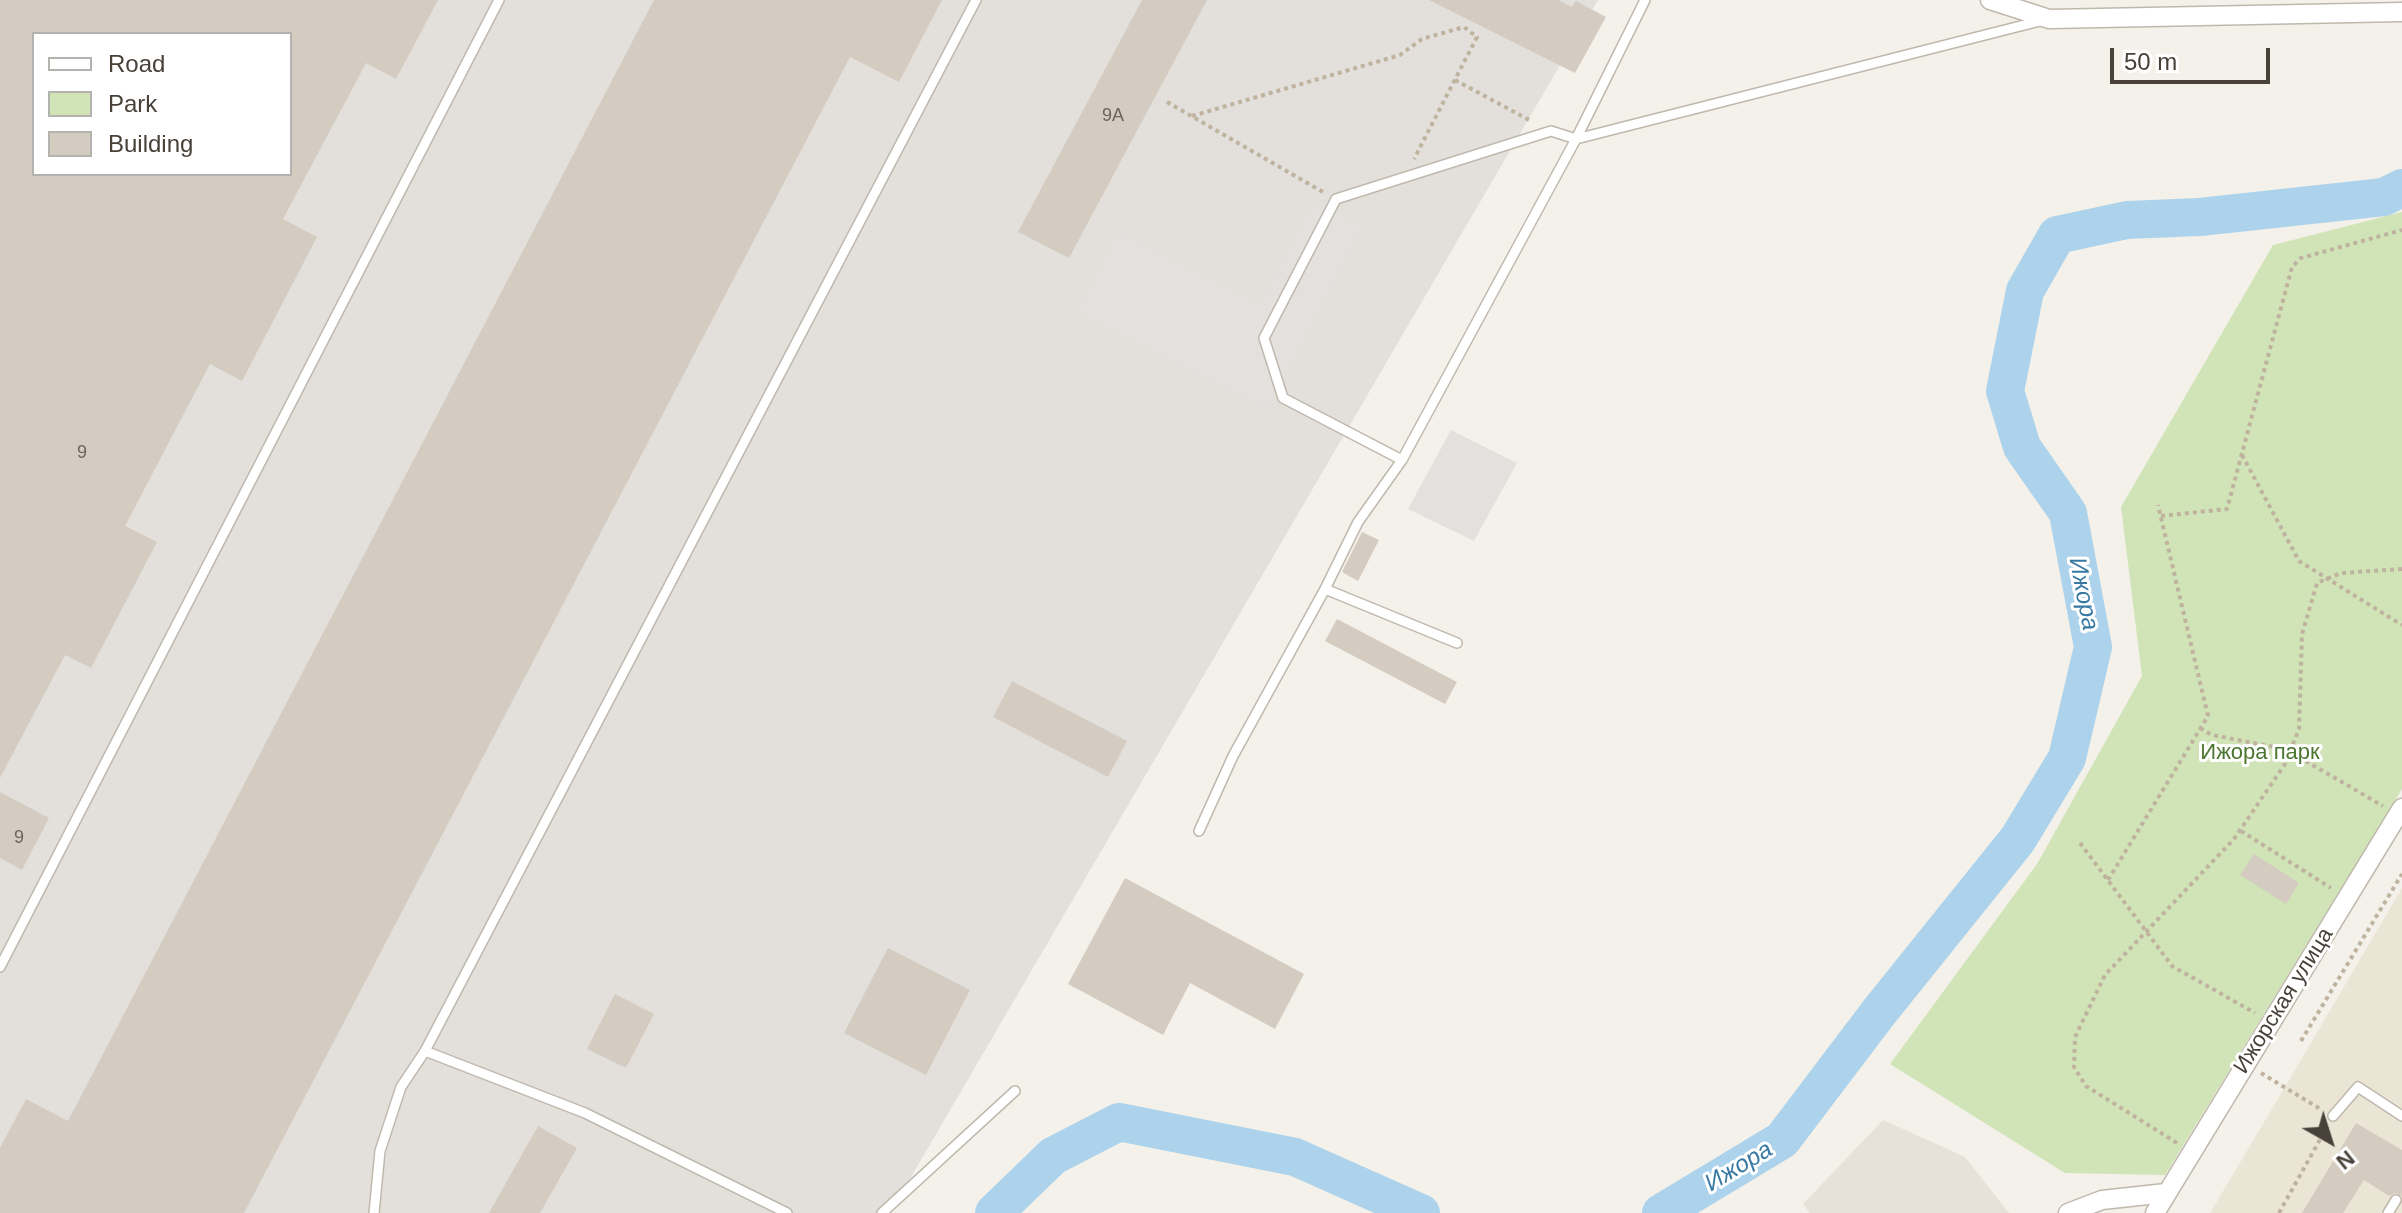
<!DOCTYPE html>
<meta charset="utf-8">
<style>
body{margin:0}
#map{position:relative;width:2402px;height:1213px;overflow:hidden;background:#f4f1ea;font-family:Helvetica,sans-serif}
canvas{display:block}
.legend{position:absolute;left:32px;top:32px;width:260px;height:144px;box-sizing:border-box;background:#fff;border:2px solid #b5b3b0;margin:0;padding:10px 14px;list-style:none;font-size:24px;color:#474139}
.legend li{display:flex;align-items:center;gap:16px;height:40px}
.legend b{width:40px;border:2px solid #b5b3b0}
.north{position:absolute;left:2290px;top:1101px;width:80px;height:80px;-webkit-text-stroke:6px #fff;paint-order:stroke;rotate:141deg;font-size:22px;font-weight:700;line-height:32px;text-align:center;color:#474139}
.north::after{content:'';display:block;margin:auto;width:28px;height:36px;background:#474139;clip-path:polygon(50% 0,100% 100%,50% 72%,0 100%)}
.scale{position:absolute;left:2110px;top:48px;width:160px;height:36px;box-sizing:border-box;border:4px solid #474139;border-top:0;padding-left:10px;font-size:24px;line-height:28px;white-space:nowrap;color:#474139;-webkit-text-stroke:6px #fff;paint-order:stroke}
</style>
<div id="map">
<canvas width="2402" height="1213"></canvas>
<ul class="legend">
<li><b style="height:10px;background:#fff"></b>Road</li>
<li><b style="height:22px;background:#d1e4b7"></b>Park</li>
<li><b style="height:22px;background:#d4ccc0"></b>Building</li>
</ul>
<div class="north">N</div>
<div class="scale">50 m</div>
</div>
<script>
const ctx = document.querySelector('canvas').getContext('2d');
ctx.lineJoin = 'round';
function paint(path, color) { ctx.fillStyle = color; ctx.fill(path, 'evenodd'); }
const poly = rows => new Path2D(rows.map(r => 'M' + r).join(''));
function strokePath(path, color, width, dash) { ctx.strokeStyle = color; ctx.lineWidth = width; ctx.lineCap = dash ? 'butt' : 'round'; ctx.setLineDash(dash || []); ctx.stroke(path); }
function drawText(font, color, halo, rows, align = 'center') {
  ctx.font = font + ' Helvetica,sans-serif'; ctx.lineWidth = 6; ctx.setLineDash([]); ctx.textBaseline = 'middle'; ctx.strokeStyle = halo; ctx.fillStyle = color; for (const [text, x, y, turn = 0] of rows) {
    ctx.save(); ctx.translate(x, y); ctx.rotate((+turn || 0) * Math.PI / 180); ctx.textAlign = isNaN(turn) ? turn : align; if (halo) ctx.strokeText(text, 0, 0); ctx.fillText(text, 0, 0); ctx.restore();
  }
}
paint(poly([
 [1883,1120,1965,1157,2009,1213,1810,1213,1803,1204]
]), '#e7e2d9');
paint(poly([
 [0,0,1598,0,890,1213,0,1213],
 [34,34,290,34,290,174,34,174]
]), '#e3e0db');
paint(poly([
 [2402,888,2402,1213,2210,1213,2285,1087]
]), '#ebe5d5');
paint(poly([
 [2402,212,2402,789,2165,1175,2065,1173,1890,1064,2037,864,2142,676,2121,507,2273,245]
]), '#d1e4b7');
paint(poly([
 [1313,202,1362,228,1267,410,1077,312,1119,232,1260,305],
 [1451,430,1517,463,1474,541,1408,509]
]), '#e3e1de');
strokePath(poly([
 [994,1213,1053,1156,1119,1122,1295,1157,1421,1213],
 [1661,1213,1782,1140,1879,1012,2018,839,2067,758,2093,647,2068,513,2022,447,2005,391,2025,291,2057,235,2127,220,2200,217,2384,197,2402,188]
]), '#acd3eb', 38);
paint(poly([
 [0,0,438,0,396,79,366,63,283,219,317,237,242,381,210,364,125,526,157,542,91,668,65,655,0,778],
 [34,34,290,34,290,174,34,174],
 [654,0,942,0,899,82,850,57,244,1213,0,1213,0,1148,26,1099,68,1121],
 [1142,0,1207,0,1069,258,1018,232],
 [1429,0,1558,0,1572,7,1576,1,1606,17,1575,73],
 [1362,532,1379,540,1358,581,1342,572],
 [1337,619,1457,682,1445,704,1325,641],
 [1012,681,1127,741,1108,777,993,717],
 [0,792,49,818,22,870,0,858],
 [2254,854,2299,883,2286,904,2240,875],
 [1125,878,1304,974,1275,1029,1190,983,1163,1035,1068,984],
 [888,948,970,990,926,1075,844,1033],
 [615,994,654,1014,626,1068,587,1049],
 [2356,1123,2402,1150,2402,1196,2395,1193,2389,1196,2364,1180,2343,1213,2302,1213],
 [538,1126,577,1148,540,1213,489,1213]
]), '#d4ccc0');
const service = poly([
 [1645,0,1576,139,1402,460,1283,398,1264,338,1336,199,1551,131,1576,139,2044,20],
 [1325,589,1457,643],
 [1199,831,1233,756,1325,589,1358,522,1402,460],
 [0,967,499,0],
 [425,1051,585,1113,787,1213],
 [2333,1116,2358,1087,2402,1116],
 [374,1213,380,1151,401,1087,425,1051,976,0],
 [882,1213,1015,1091],
 [2388,1213,2396,1200]
]);
const minor = poly([
 [1990,0,2049,19,2402,12],
 [2068,1213,2102,1200,2166,1193],
 [2155,1213,2402,808]
]);
strokePath(service, '#bfb8ad', 12);
strokePath(minor, '#bfb8ad', 21);
strokePath(poly([
 [1455,80,1531,121],
 [1167,102,1323,192],
 [1192,116,1400,55,1422,39,1464,27,1477,37,1414,159],
 [2242,455,2299,561,2402,625],
 [2161,516,2227,509,2292,267,2301,258,2402,230],
 [2200,728,2212,735,2285,749,2383,806],
 [2241,831,2331,888],
 [2080,843,2172,966,2255,1013],
 [2108,880,2208,716,2158,505],
 [2301,1041,2402,874],
 [2261,1073,2322,1110],
 [2177,1143,2086,1086,2074,1067,2075,1037,2105,975,2234,839,2285,764,2299,729,2302,634,2317,583,2341,573,2402,569],
 [2279,1213,2327,1127]
]), '#bfb3a0', 4, [4, 4]);
strokePath(service, '#fff', 9);
strokePath(minor, '#fff', 18);
drawText('18px', '#6a645b', null, [
 ["9А",1113,116],
 ["9",82,453],
 ["9",19,838]
]);
drawText('22px', '#4c7530', '#fff', [
 ["Ижора парк",2260,753]
]);
drawText('22px', '#474139', '#fff', [
 ["Ижорская улица",2284,1001,-58]
]);
drawText('italic 24px', '#3879a3', '#fff', [
 ["Ижора",2083,594,79],
 ["Ижора",1739,1167,-31]
]);
</script>
